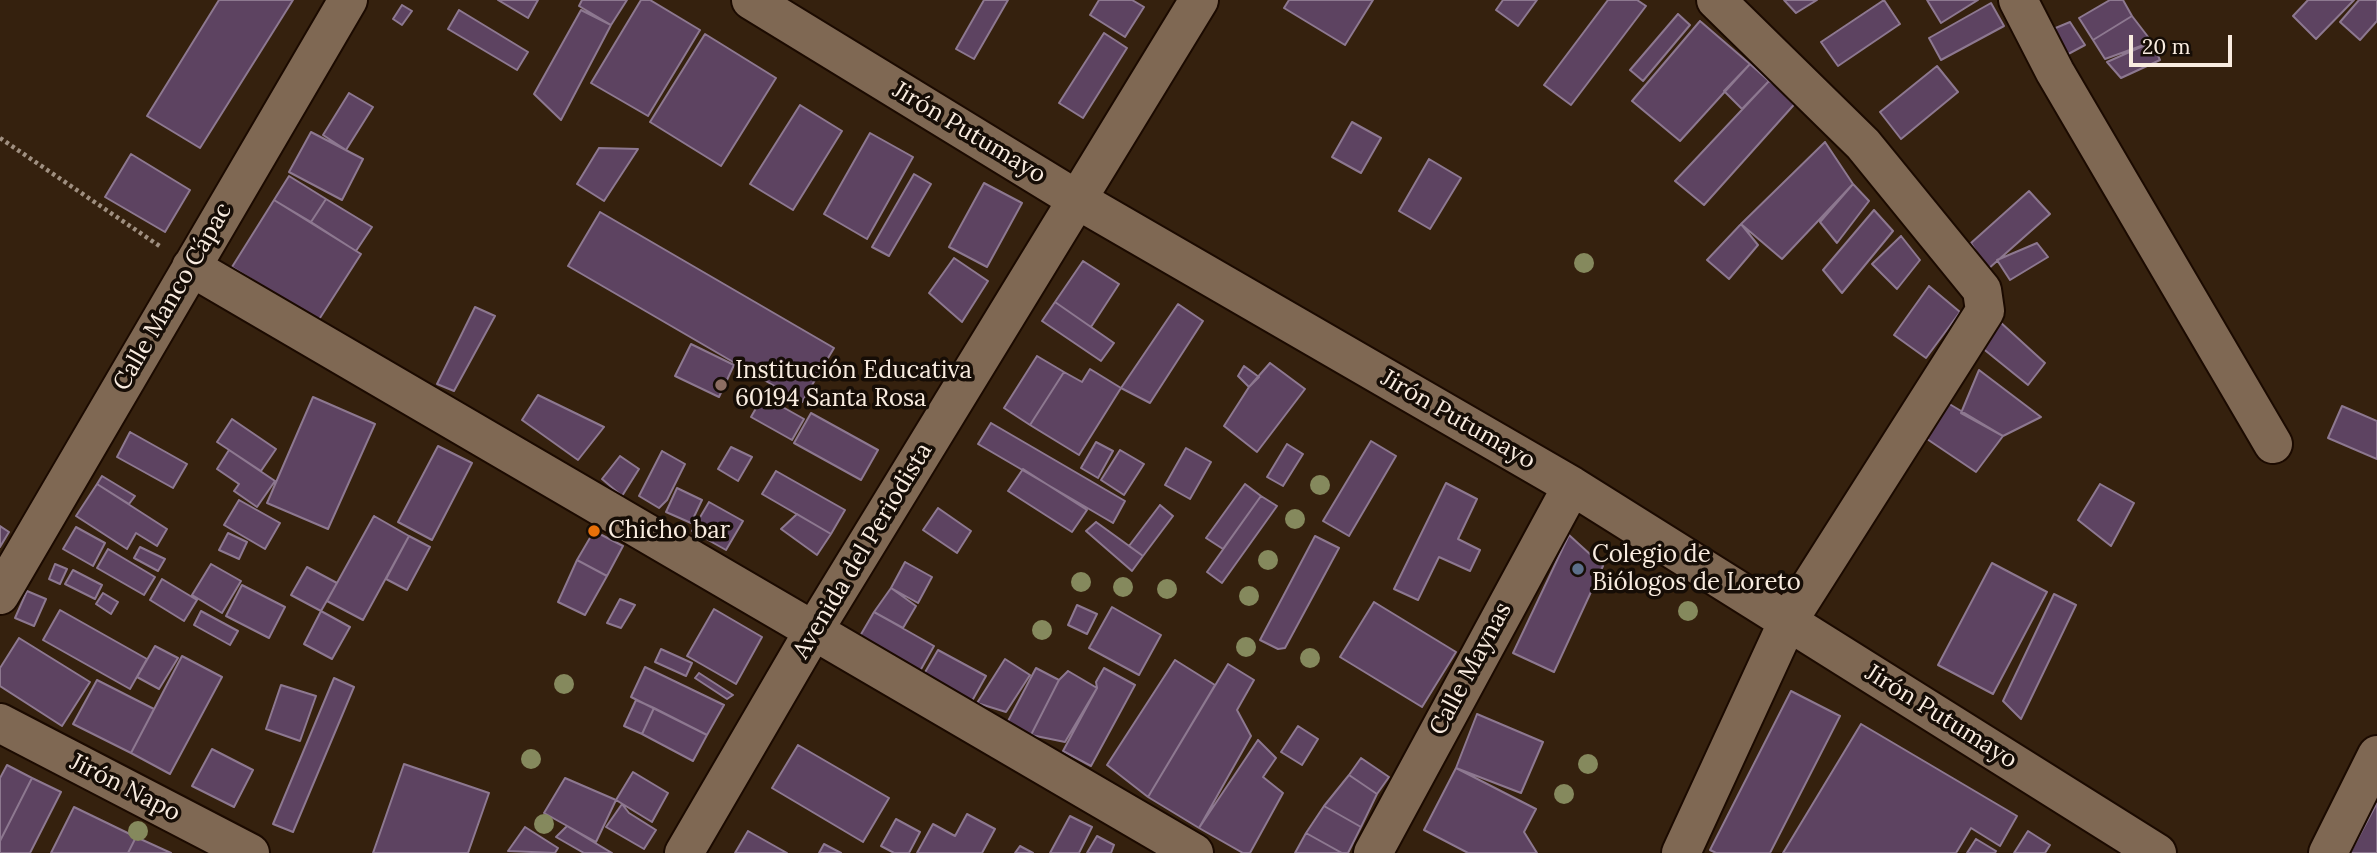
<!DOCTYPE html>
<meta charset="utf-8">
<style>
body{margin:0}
#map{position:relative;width:2377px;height:853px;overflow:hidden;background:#35210e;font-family:Lora,serif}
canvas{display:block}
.scale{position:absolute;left:2129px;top:35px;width:103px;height:32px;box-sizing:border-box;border:4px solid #f9ece0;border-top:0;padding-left:9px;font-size:21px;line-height:24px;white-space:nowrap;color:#f9ece0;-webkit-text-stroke:5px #160d06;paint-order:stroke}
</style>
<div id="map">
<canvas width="2377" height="853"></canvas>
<div class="scale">20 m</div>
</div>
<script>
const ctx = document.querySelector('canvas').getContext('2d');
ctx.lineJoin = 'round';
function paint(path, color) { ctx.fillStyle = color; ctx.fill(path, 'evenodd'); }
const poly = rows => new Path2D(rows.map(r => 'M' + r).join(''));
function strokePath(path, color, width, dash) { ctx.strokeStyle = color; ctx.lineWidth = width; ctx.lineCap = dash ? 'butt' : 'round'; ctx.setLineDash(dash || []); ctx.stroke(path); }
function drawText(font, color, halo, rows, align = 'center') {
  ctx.font = font + ' Lora,serif'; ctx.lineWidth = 7; ctx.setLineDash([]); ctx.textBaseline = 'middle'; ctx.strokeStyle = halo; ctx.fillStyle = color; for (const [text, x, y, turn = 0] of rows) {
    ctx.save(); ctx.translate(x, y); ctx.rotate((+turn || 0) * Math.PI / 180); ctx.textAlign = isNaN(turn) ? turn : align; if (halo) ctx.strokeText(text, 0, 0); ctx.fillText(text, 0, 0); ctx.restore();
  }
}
const building = poly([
 [219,0,293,0,200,148,147,116,219,0],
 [498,0,538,0,528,18,498,0],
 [582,0,627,0,611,25,579,6,582,0],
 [641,0,650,0,700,30,648,116,591,83,641,0],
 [984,0,1008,0,974,59,956,49,984,0],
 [1099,0,1132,0,1144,7,1125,37,1090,15,1099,0],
 [1289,0,1373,0,1345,45,1284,8,1289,0],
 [1503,0,1537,0,1518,26,1496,10,1503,0],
 [1608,0,1637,0,1646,6,1571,105,1544,85,1608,0],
 [1784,0,1817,0,1796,13,1784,0],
 [1884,0,1900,24,1838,66,1821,42,1884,0],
 [1927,0,1978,0,1941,23,1927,0],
 [2110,0,2123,0,2132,16,2093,40,2079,18,2110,0],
 [2308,0,2354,0,2316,39,2293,16,2308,0],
 [2359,0,2377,0,2377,21,2360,40,2340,22,2359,0],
 [1991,3,2004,26,1941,60,1929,38,1991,3],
 [402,5,412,11,402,25,393,19,402,5],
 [459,10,528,52,517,70,448,29,459,10],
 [581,10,611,25,561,120,534,94,581,10],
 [1678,14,1690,25,1643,81,1630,70,1678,14],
 [2132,16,2152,42,2105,59,2093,40,2132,16],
 [1700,21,1750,64,1680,141,1632,101,1700,21],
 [2070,22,2085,45,2059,59,2046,32,2070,22],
 [1104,33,1127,48,1083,118,1059,103,1104,33],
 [705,34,776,78,721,166,650,122,705,34],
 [2152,42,2160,60,2121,78,2107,62,2152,42],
 [1750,64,1769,81,1742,109,1724,91,1750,64],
 [1937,66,1958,92,1901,139,1880,112,1937,66],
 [1769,81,1800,98,1704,205,1675,181,1769,81],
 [349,93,373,107,346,150,323,135,349,93],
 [800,105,842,131,793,210,750,184,800,105],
 [1352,122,1381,138,1361,173,1332,157,1352,122],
 [311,132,363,159,342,200,289,172,311,132],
 [870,133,913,157,867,239,824,214,870,133],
 [1825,142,1853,184,1782,259,1741,224,1825,142],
 [599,148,638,149,604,201,577,184,599,148],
 [131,154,190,190,165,232,105,197,131,154],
 [1429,159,1461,178,1430,229,1399,211,1429,159],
 [914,174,931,184,889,256,872,247,914,174],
 [289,176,326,199,311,222,274,200,289,176],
 [984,183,1022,203,987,267,949,247,984,183],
 [1853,184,1869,201,1837,243,1820,222,1853,184],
 [2029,191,2050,214,1987,270,1971,243,2029,191],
 [326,199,372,227,356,251,311,222,326,199],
 [274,200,361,254,318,321,232,267,274,200],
 [1874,210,1893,231,1842,293,1823,270,1874,210],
 [600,212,834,348,802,402,568,266,600,212],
 [1741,224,1758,245,1729,279,1707,260,1741,224],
 [1901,236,1920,260,1897,289,1872,264,1901,236],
 [2037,243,2048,257,2010,280,1997,260,2037,243],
 [954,258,988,281,962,322,929,293,954,258],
 [1083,261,1119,284,1091,327,1055,302,1083,261],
 [1929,286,1960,312,1926,358,1894,335,1929,286],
 [1055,302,1114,343,1101,361,1042,321,1055,302],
 [1178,304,1203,321,1150,403,1121,388,1178,304],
 [475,307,495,316,454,391,437,384,475,307],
 [1999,321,2045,363,2028,385,1981,347,1999,321],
 [691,344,734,365,719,397,675,376,691,344],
 [1037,356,1064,372,1030,425,1004,408,1037,356],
 [1270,363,1305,389,1257,452,1224,426,1249,387,1270,363],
 [1244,366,1259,377,1249,387,1238,376,1244,366],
 [1090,369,1121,388,1079,455,1030,425,1064,372,1082,382,1090,369],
 [1979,370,2041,417,2003,436,1961,413,1979,370],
 [538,395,604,427,578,460,522,420,538,395],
 [763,396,804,419,792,440,751,417,763,396],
 [313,397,375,424,328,529,267,503,313,397],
 [1941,399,2003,436,1976,472,1924,437,1941,399],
 [2342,406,2377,421,2377,459,2328,438,2342,406],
 [811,413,878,450,861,480,794,443,811,413],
 [232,419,276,449,261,471,217,442,232,419],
 [991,423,1125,501,1113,523,978,444,991,423],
 [130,432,187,464,173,488,117,457,130,432],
 [1371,441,1396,456,1349,536,1323,521,1371,441],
 [1096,442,1113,451,1098,478,1081,468,1096,442],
 [1287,444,1303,454,1283,486,1267,477,1287,444],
 [438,446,472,463,432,540,398,522,438,446],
 [731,447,752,457,738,481,718,469,731,447],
 [1186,448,1211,462,1190,499,1165,485,1186,448],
 [229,450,275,481,257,507,234,491,239,484,217,469,229,450],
 [1120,450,1144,464,1124,495,1101,480,1120,450],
 [662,451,685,464,667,500,659,508,639,496,662,451],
 [620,456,639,469,622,496,602,479,620,456],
 [1023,469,1087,510,1072,532,1008,491,1023,469],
 [776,471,845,510,831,534,762,494,776,471],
 [102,476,135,496,129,504,97,484,102,476],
 [1446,483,1477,499,1458,539,1480,550,1470,571,1439,557,1418,600,1394,589,1446,483],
 [97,484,167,529,157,546,136,533,127,549,76,516,97,484],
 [1245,484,1261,496,1223,549,1206,538,1245,484],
 [2100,484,2134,503,2111,546,2078,520,2100,484],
 [677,488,702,500,691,523,666,512,677,488],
 [1261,496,1277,506,1222,583,1207,572,1261,496],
 [239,500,280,523,265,549,224,525,239,500],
 [709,502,743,521,726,550,692,531,709,502],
 [1160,505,1173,516,1143,556,1129,546,1160,505],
 [938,508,971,531,957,553,923,530,938,508],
 [797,514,831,534,817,555,781,529,797,514],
 [374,516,409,536,363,620,327,601,374,516],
 [1096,522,1143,556,1132,571,1086,531,1096,522],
 [0,526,9,532,0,547,0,526],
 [76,527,105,543,93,566,63,549,76,527],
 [594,531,623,546,607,576,577,560,594,531],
 [228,533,247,542,239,559,219,550,228,533],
 [1569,535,1603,566,1554,672,1513,653,1569,535],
 [409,536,430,547,407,590,386,579,409,536],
 [1315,536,1339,548,1285,648,1278,649,1260,640,1315,536],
 [140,547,165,559,158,571,134,558,140,547],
 [108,549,155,577,144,595,97,568,108,549],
 [577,560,607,576,585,615,558,602,577,560],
 [905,562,932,577,918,603,891,588,905,562],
 [1992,563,2047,592,1993,694,1938,665,1992,563],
 [55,564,67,569,60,584,49,579,55,564],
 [211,564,241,581,222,613,192,595,211,564],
 [307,567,337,583,321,611,291,595,307,567],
 [73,570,102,585,95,599,65,584,73,570],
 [162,579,197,600,184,621,150,600,162,579],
 [242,585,285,607,269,638,226,616,242,585],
 [891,588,916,606,903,628,874,612,891,588],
 [27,591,46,599,34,626,15,618,27,591],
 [103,593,118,602,111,614,96,604,103,593],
 [2054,594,2076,605,2021,719,2003,701,2054,594],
 [620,599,635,605,621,628,607,623,620,599],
 [1374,602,1456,652,1422,707,1340,657,1374,602],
 [1077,605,1097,614,1087,634,1068,625,1077,605],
 [1112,607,1161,635,1139,675,1089,648,1112,607],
 [714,609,762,637,736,684,687,656,714,609],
 [60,610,147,659,130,689,43,640,60,610],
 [201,611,238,631,230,645,194,625,201,611],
 [321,611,350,627,332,659,304,644,321,611],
 [874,612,934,646,920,671,860,636,874,612],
 [19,638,90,682,62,726,0,686,0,668,19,638],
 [155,646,178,658,159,689,137,677,155,646],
 [661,649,692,663,686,676,655,662,661,649],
 [938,650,986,676,972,701,924,674,938,650],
 [182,656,222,677,170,774,131,753,182,656],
 [1005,659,1030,675,1006,712,977,703,1005,659],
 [1175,660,1215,685,1148,797,1107,765,1175,660],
 [1228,664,1254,680,1237,710,1251,736,1199,828,1148,797,1228,664],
 [645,667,724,705,707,735,631,697,645,667],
 [1036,668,1059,680,1031,735,1007,723,1036,668],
 [1104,668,1135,685,1091,766,1063,751,1097,688,1096,682,1104,668],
 [1068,671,1097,688,1065,742,1031,735,1059,680,1068,671],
 [699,673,733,695,727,699,695,678,699,673],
 [334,678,354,687,293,832,273,824,334,678],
 [97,680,154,709,131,753,73,724,97,680],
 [281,685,316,696,300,741,266,729,281,685],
 [1791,691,1840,716,1770,853,1716,853,1710,850,1791,691],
 [636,700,654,708,642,734,624,726,636,700],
 [654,708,707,735,693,761,642,734,654,708],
 [1477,714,1543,742,1521,793,1456,768,1477,714],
 [1861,724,2017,816,2000,846,1971,828,1956,853,1783,853,1861,724],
 [1298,726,1318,739,1302,765,1281,752,1298,726],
 [1258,740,1276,758,1263,777,1283,793,1250,853,1243,853,1199,828,1258,740],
 [798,745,889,798,863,842,772,788,798,745],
 [212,749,253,770,234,807,192,786,212,749],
 [1361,758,1389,777,1377,794,1349,775,1361,758],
 [404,764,489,793,468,853,373,853,404,764],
 [7,765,32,778,0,841,0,778,7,765],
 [1456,768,1536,809,1524,832,1537,853,1468,853,1424,830,1456,768],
 [633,772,668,793,652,822,616,800,633,772],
 [1349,775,1377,794,1361,827,1324,806,1349,775],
 [32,778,61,792,30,853,0,853,0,841,32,778],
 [565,778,616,800,596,842,544,813,565,778],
 [2377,803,2377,853,2350,853,2377,803],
 [622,804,629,813,656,830,644,849,606,827,622,804],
 [1324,806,1361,827,1348,853,1342,853,1306,833,1324,806],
 [74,807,136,837,128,853,51,853,74,807],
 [967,814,995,829,982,853,917,853,933,824,955,836,967,814],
 [1070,816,1092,827,1079,853,1050,853,1070,816],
 [896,819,920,832,909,853,894,853,881,846,896,819],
 [567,826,612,853,584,853,556,837,567,826],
 [525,827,558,848,555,853,508,851,525,827],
 [748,831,787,853,735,853,748,831],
 [2028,831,2050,845,2045,853,2014,853,2028,831],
 [1306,833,1342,853,1295,853,1306,833],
 [1097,836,1114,845,1111,853,1087,853,1097,836],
 [136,837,171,853,128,853,136,837],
 [1976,839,1996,851,1995,853,1967,853,1976,839],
 [824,844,841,853,819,853,824,844],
 [1020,846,1033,853,1015,853,1020,846]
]);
paint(building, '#5d4361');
strokePath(building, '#8d7890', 2);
const minor = poly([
 [751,0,1076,199,1572,486,2157,853],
 [2018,0,2055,72,2273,444],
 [191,267,1194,853],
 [0,595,348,0],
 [0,723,250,853],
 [684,853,814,630,1199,0],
 [1373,853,1572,486],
 [1681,853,1788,621,1985,311,1982,290,1863,144,1716,0],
 [2328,853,2377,755]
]);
strokePath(minor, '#1b0a00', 42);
strokePath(poly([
 [0,138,161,247]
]), '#a09081', 4.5, [3.5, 3.5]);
strokePath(minor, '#7f6853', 38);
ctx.fillStyle = '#85895d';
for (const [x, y] of [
 [1584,263],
 [1320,485],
 [1295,519],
 [1268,560],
 [1081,582],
 [1123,587],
 [1167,589],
 [1249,596],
 [1688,611],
 [1042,630],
 [1246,647],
 [1310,658],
 [564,684],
 [531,759],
 [1588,764],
 [1564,794],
 [544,824],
 [138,831]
]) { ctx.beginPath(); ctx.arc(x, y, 10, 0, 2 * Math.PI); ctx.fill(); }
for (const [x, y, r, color] of [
 [721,385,7,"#8d6e63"],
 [594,531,7,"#e8710a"],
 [1578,569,7,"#5c6f8a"]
]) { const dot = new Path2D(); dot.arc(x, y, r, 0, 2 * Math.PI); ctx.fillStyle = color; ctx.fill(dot); strokePath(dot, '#160d06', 2.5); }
drawText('24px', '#f9ece0', '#160d06', [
 ["Jirón Putumayo",969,133,31],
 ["Calle Manco Cápac",173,297,-60],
 ["Jirón Putumayo",1458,420,30],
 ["Avenida del Periodista",863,551,-59],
 ["Calle Maynas",1471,669,-62],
 ["Jirón Putumayo",1941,717,32],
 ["Jirón Napo",125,788,27]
]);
drawText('24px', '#f9ece0', '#160d06', [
 ["Institución Educativa",735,371],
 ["60194 Santa Rosa",735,399],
 ["Chicho bar",608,531],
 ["Colegio de",1592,555],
 ["Biólogos de Loreto",1592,583]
], 'left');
</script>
